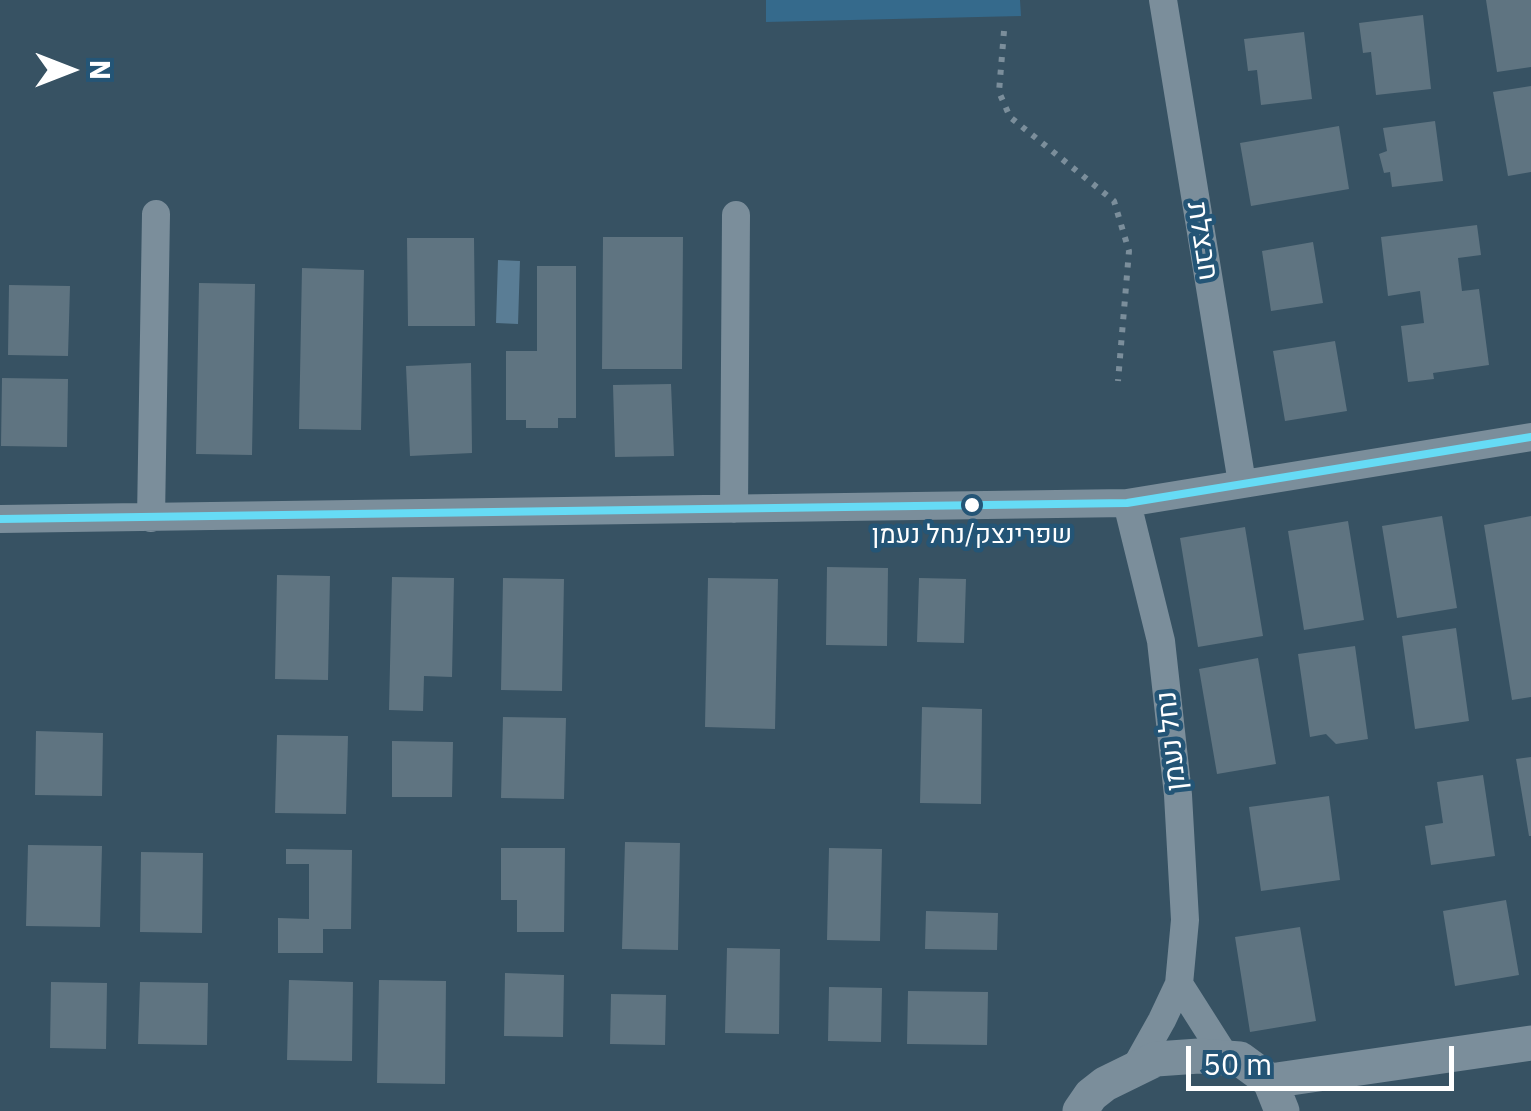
<!DOCTYPE html>
<meta charset="utf-8">
<style>
body{margin:0}
#map{position:relative;width:1531px;height:1111px;overflow:hidden;background:#375263;font-family:"IBM Plex Sans",sans-serif}
canvas{display:block}
.north{position:absolute;left:20px;top:20px;width:100px;height:100px;-webkit-text-stroke:8px #245576;paint-order:stroke;rotate:90deg;font-size:28px;font-weight:700;line-height:40px;text-align:center;color:#fff}
.north::after{content:'';display:block;margin:auto;width:35px;height:45px;background:#fff;clip-path:polygon(50% 0,100% 100%,50% 72%,0 100%)}
.scale{position:absolute;left:1186px;top:1046px;width:268px;height:45px;box-sizing:border-box;border:5px solid #fff;border-top:0;padding-left:12px;font-size:30px;line-height:35px;white-space:nowrap;color:#fff;-webkit-text-stroke:8px #245576;paint-order:stroke}
</style>
<div id="map">
<canvas width="1531" height="1111"></canvas>
<div class="north">N</div>
<div class="scale">50 m</div>
</div>
<script>
const ctx = document.querySelector('canvas').getContext('2d');
ctx.lineJoin = 'round';
function paint(path, color) { ctx.fillStyle = color; ctx.fill(path, 'evenodd'); }
const poly = rows => new Path2D(rows.map(r => 'M' + r).join(''));
function strokePath(path, color, width, dash) { ctx.strokeStyle = color; ctx.lineWidth = width; ctx.lineCap = dash ? 'butt' : 'round'; ctx.setLineDash(dash || []); ctx.stroke(path); }
function drawText(font, color, halo, rows, align = 'center') {
  ctx.font = font + ' "IBM Plex Sans",Heebo,sans-serif'; ctx.lineWidth = 9; ctx.setLineDash([]); ctx.textBaseline = 'middle'; ctx.strokeStyle = halo; ctx.fillStyle = color; for (const [text, x, y, turn = 0] of rows) {
    ctx.save(); ctx.translate(x, y); ctx.rotate((+turn || 0) * Math.PI / 180); ctx.textAlign = isNaN(turn) ? turn : align; if (halo) ctx.strokeText(text, 0, 0); ctx.fillText(text, 0, 0); ctx.restore();
  }
}
paint(poly([
 [766,0,1020,0,1021,16,766,22]
]), '#356a8c');
paint(poly([
 [498,260,520,261,518,324,496,323]
]), '#5a7d95');
paint(poly([
 [1486,0,1531,0,1531,67,1497,72],
 [1423,15,1431,89,1376,95,1371,52,1363,53,1359,23],
 [1304,32,1312,99,1261,105,1257,70,1248,71,1244,39],
 [1531,86,1531,172,1508,176,1493,92],
 [1435,121,1443,181,1392,187,1390,172,1384,173,1379,154,1387,151,1383,128],
 [1339,126,1349,189,1251,206,1240,143],
 [1477,225,1481,255,1458,258,1462,291,1479,289,1489,365,1433,373,1434,379,1408,382,1401,326,1424,323,1420,291,1388,296,1381,237],
 [603,237,683,237,682,369,602,369],
 [407,238,474,238,475,326,408,326],
 [1313,242,1323,303,1271,311,1262,251],
 [537,266,576,266,576,418,558,418,558,428,526,428,526,420,506,420,506,351,537,351],
 [302,268,364,270,361,430,299,429],
 [199,283,255,284,252,455,196,454],
 [9,285,70,286,68,356,8,355],
 [1335,341,1347,411,1285,421,1273,351],
 [471,363,472,453,410,456,406,366],
 [2,378,68,379,67,447,1,446],
 [671,384,674,456,615,457,613,385],
 [1442,516,1457,608,1397,618,1382,526],
 [1531,516,1531,697,1512,700,1484,525],
 [1348,521,1364,620,1304,630,1288,531],
 [1245,527,1263,636,1198,647,1180,538],
 [827,567,888,568,887,646,826,645],
 [277,575,330,576,328,680,275,679],
 [392,577,454,578,452,677,424,676,423,711,389,710],
 [503,578,564,579,562,691,501,690],
 [708,578,778,579,775,729,705,727],
 [919,578,966,579,964,643,917,642],
 [1456,628,1469,721,1415,729,1402,636],
 [1355,646,1368,739,1336,744,1326,734,1310,737,1298,654],
 [1258,658,1276,764,1217,774,1199,669],
 [922,707,982,709,981,804,920,803],
 [503,717,566,718,564,799,501,798],
 [36,731,103,733,102,796,35,795],
 [277,735,348,736,346,814,275,813],
 [392,741,453,742,452,797,392,797],
 [1531,757,1531,836,1529,836,1516,759],
 [1483,775,1495,856,1431,865,1425,826,1443,823,1437,782],
 [1329,796,1340,880,1261,891,1249,807],
 [625,842,680,843,678,950,622,949],
 [28,845,102,846,100,927,26,926],
 [501,848,565,848,564,932,517,932,517,900,501,900],
 [829,848,882,849,880,941,827,940],
 [286,849,352,850,351,929,323,929,323,953,278,953,278,918,309,919,309,864,286,864],
 [141,852,203,853,202,933,140,932],
 [1506,900,1519,975,1455,986,1443,911],
 [926,911,998,913,997,950,925,949],
 [1300,927,1316,1021,1250,1032,1235,937],
 [727,948,780,949,779,1034,725,1033],
 [505,973,564,975,563,1037,504,1036],
 [289,980,353,982,352,1061,287,1060],
 [379,980,446,981,445,1084,377,1083],
 [51,982,107,983,106,1049,50,1048],
 [140,982,208,983,207,1045,138,1044],
 [829,987,882,988,881,1042,828,1041],
 [908,991,988,992,987,1045,907,1044],
 [611,994,666,995,665,1045,610,1044]
]), '#5f7481');
strokePath(poly([
 [1004,31,999,92,1010,117,1114,201,1129,251,1118,381]
]), '#7b8e9b', 6, [5, 8]);
strokePath(poly([
 [1163,0,1242,483],
 [1127,503,1161,641,1178,795,1185,920,1179,984,1162,1020,1134,1070],
 [734,509,736,215],
 [151,518,156,214],
 [0,519,1127,503,1531,437],
 [1179,984,1226,1058]
]), '#7b8e9b', 28);
strokePath(poly([
 [1270,1081,1531,1043],
 [1080,1111,1091,1095,1105,1084,1156,1059,1199,1056,1240,1059,1270,1081,1282,1111]
]), '#7b8e9b', 35);
strokePath(poly([
 [0,519,1127,503,1531,437]
]), '#66dbf5', 8);
for (const [x, y, r, color] of [
 [972,505,9,"#fff"]
]) { const dot = new Path2D(); dot.arc(x, y, r, 0, 2 * Math.PI); ctx.fillStyle = color; ctx.fill(dot); strokePath(dot, '#245576', 4); }
drawText('26px', '#fff', '#245576', [
 ["שפרינצק/נחל נעמן",972,535]
]);
drawText('28px', '#fff', '#245576', [
 ["חבצלת",1202,241,81],
 ["נחל נעמן",1172,741,-96]
]);
</script>
